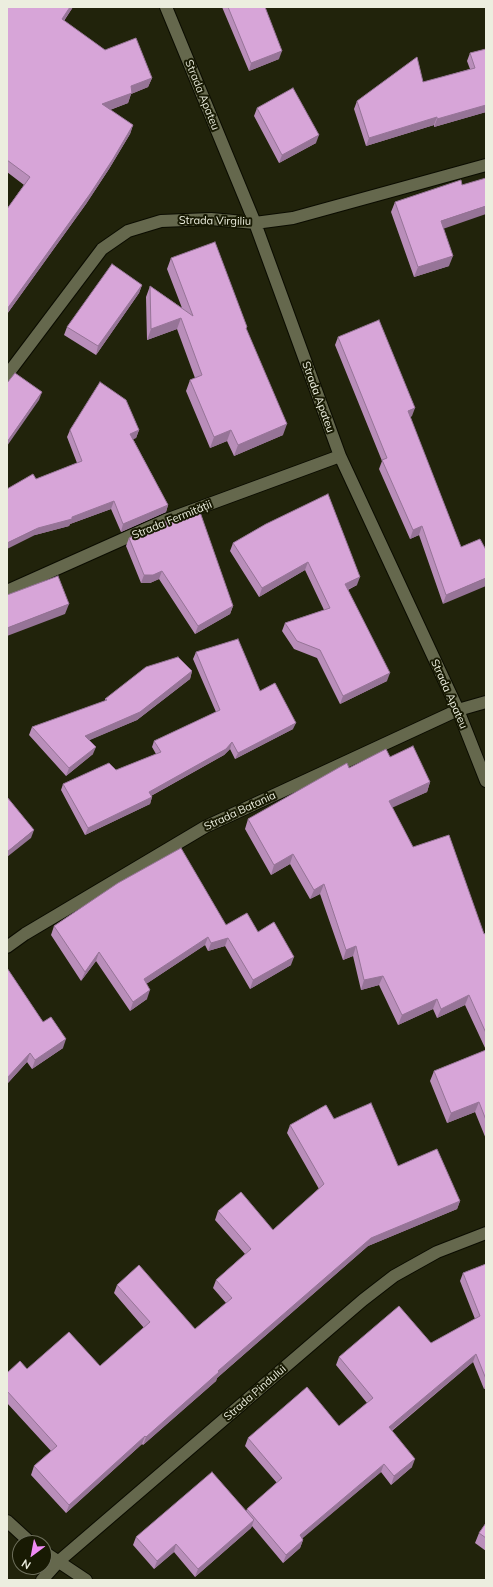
<!DOCTYPE html>
<meta charset="utf-8">
<style>
body{margin:0}
#map{position:relative;width:493px;height:1587px;overflow:hidden;background:#21230b;font-family:Mulish,sans-serif}
canvas{display:block}
.frame{position:absolute;inset:0;border:8px solid #eceedf;pointer-events:none}
.north{position:absolute;left:12px;top:1535px;width:40px;height:40px;box-sizing:border-box;background:#181a03;border:1px solid #6d6f5b;border-radius:50%;rotate:212deg;font-size:11px;font-weight:700;line-height:16px;text-align:center;color:#eceedf}
.north::after{content:'';display:block;margin:auto;width:14px;height:18px;background:#f08bf5;clip-path:polygon(50% 0,100% 100%,50% 72%,0 100%)}
</style>
<div id="map">
<canvas width="493" height="1587"></canvas>
<div class="frame"></div>
<div class="north">N</div>
</div>
<script>
const ctx = document.querySelector('canvas').getContext('2d');
ctx.lineJoin = 'round';
const poly = rows => new Path2D(rows.map(r => 'M' + r).join(''));
function strokePath(path, color, width, dash) { ctx.strokeStyle = color; ctx.lineWidth = width; ctx.lineCap = dash ? 'butt' : 'round'; ctx.setLineDash(dash || []); ctx.stroke(path); }
function paint(path, color) { ctx.fillStyle = color; ctx.fill(path, 'evenodd'); }
function drawText(font, color, halo, rows, align = 'center') {
  ctx.font = font + ' Mulish,sans-serif'; ctx.lineWidth = 4; ctx.setLineDash([]); ctx.textBaseline = 'middle'; ctx.strokeStyle = halo; ctx.fillStyle = color; for (const [text, x, y, turn = 0] of rows) {
    ctx.save(); ctx.translate(x, y); ctx.rotate((+turn || 0) * Math.PI / 180); ctx.textAlign = isNaN(turn) ? turn : align; if (halo) ctx.strokeText(text, 0, 0); ctx.fillText(text, 0, 0); ctx.restore();
  }
}
const minor = poly([
 [166,7,255,223,340,456,458,710,486,781],
 [7,375,102,249,128,231,161,221,211,219,255,223,293,218,486,165],
 [7,591,166,520,340,456],
 [7,947,25,934,205,827,458,710,486,702],
 [7,1521,31,1543],
 [44,1552,86,1580],
 [42,1580,59,1561,363,1300,394,1276,437,1252,486,1233]
]);
strokePath(minor, '#0b0c00', 14);
strokePath(minor, '#65684d', 12);
paint(poly([
 [7,7,73,7,64,21,105,50,152,78,148,87,131,94,128,103,110,110,133,125,130,134,109,169,86,204,7,314,7,209,24,185,7,172],
 [222,7,265,7,279,59,249,71],
 [486,49,486,112,434,127,434,125,366,146,354,109,357,101,470,69,467,61,470,53],
 [257,108,316,143,279,163,254,116],
 [395,202,443,229,449,266,414,277,391,212],
 [171,258,246,330,283,435,234,456,227,441,210,448,186,391,190,380,195,378,177,329,147,340,146,297,150,286,182,308,167,269],
 [142,285,139,293,96,355,64,335,67,327],
 [338,337,412,416,410,417,461,547,480,539,443,604,419,535,410,539,379,469,382,461,335,345],
 [70,430,139,430,136,438,133,439,168,505,166,512,121,532,111,509,70,524,69,526,35,535,36,479,77,463,67,437],
 [266,524,357,585,348,590,387,681,340,704,317,658,294,649,282,631,285,623,324,610,305,570,259,597,230,551,233,543],
 [129,538,233,606,230,614,195,634,159,579,150,583,141,583,126,546],
 [196,652,260,691,293,729,235,759,230,749,224,755,151,796,152,797,150,804,85,835,61,790,63,784,116,770,156,754,152,747,154,741,216,712,193,659],
 [192,671,190,679,137,720,89,740,93,754,66,776,29,735,32,727,105,701,105,699],
 [390,757,430,782,427,792,392,807,413,847,484,934,486,933,486,1139,475,1112,447,1123,430,1081,434,1071,486,1050,465,1005,437,1018,433,1009,398,1025,379,985,361,990,353,956,343,960,320,894,310,899,290,864,271,875,245,829,248,819,349,768],
 [226,925,258,932,291,965,250,989,225,946,208,951,205,945,146,984,147,999,130,1011,96,961,81,981,51,935,54,926],
 [7,968,43,1022,63,1048,32,1069,27,1062,7,1084],
 [334,1119,398,1166,460,1201,457,1209,368,1246,217,1378,216,1381,143,1445,142,1444,66,1513,31,1475,34,1466,51,1451,7,1403,7,1373,27,1369,100,1366,144,1328,114,1293,117,1285,195,1329,226,1303,213,1288,216,1280,245,1254,215,1220,218,1211,273,1230,319,1189,287,1133,290,1125],
 [486,1264,486,1388,484,1389,473,1362,392,1431,412,1467,391,1485,381,1472,302,1538,303,1540,300,1548,283,1563,252,1526,251,1528,195,1577,174,1552,154,1569,133,1545,136,1537,246,1511,247,1509,277,1483,245,1446,248,1438,339,1426,367,1403,336,1365,339,1357,431,1343,475,1319,460,1281,463,1273],
 [486,1523,486,1551,475,1543,479,1533]
]), '#b98eba');
paint(poly([
 [70,7,73,7,58,29,62,19],
 [282,51,279,59,249,71,251,63],
 [152,78,148,87,131,94,128,103,99,114,102,104,131,86],
 [486,105,486,112,434,127,437,119],
 [437,117,434,125,366,146,369,138],
 [133,125,130,134,109,169,86,204,7,314,7,309],
 [319,135,316,143,279,163,282,155],
 [486,206,486,214,437,231,441,221],
 [453,256,449,266,414,277,418,267],
 [142,285,139,293,96,355,98,346],
 [181,318,177,329,147,340,151,329],
 [42,392,39,400,7,446,7,442],
 [415,408,412,416,404,419,408,411],
 [287,424,283,435,234,456,238,445],
 [139,430,136,438,127,441,130,434],
 [231,430,227,441,210,448,214,437],
 [114,501,111,509,70,524,69,526,35,535,7,549,7,543,38,528,72,517],
 [168,505,166,512,121,532,123,524],
 [422,526,419,535,410,539,413,530],
 [308,562,305,570,259,597,262,588],
 [162,571,159,579,150,583,141,583,144,575],
 [360,577,357,585,342,592,345,584],
 [486,578,486,586,443,604,446,595],
 [69,604,65,614,7,636,7,628],
 [233,606,230,614,195,634,198,626],
 [192,671,190,679,137,720,83,743,85,736],
 [390,673,387,681,340,704,343,696],
 [296,723,293,729,235,759,238,753],
 [232,742,230,749,224,755,147,798,149,792],
 [96,747,93,754,66,776,69,768],
 [430,782,427,792,385,811,389,801],
 [152,797,150,804,85,835,88,828],
 [34,830,31,838,7,857,7,852],
 [293,854,290,864,271,875,274,865],
 [324,884,320,894,310,899,314,890],
 [208,937,205,945,140,988,144,979],
 [228,938,225,946,208,951,211,943],
 [356,946,353,956,343,960,346,950],
 [99,952,96,961,81,981,85,972],
 [294,957,291,965,250,989,253,980],
 [383,976,379,985,361,990,364,980],
 [150,990,147,999,130,1011,133,1002],
 [469,995,465,1005,437,1018,441,1009],
 [437,999,433,1009,398,1025,402,1015],
 [66,1039,63,1048,32,1069,35,1060],
 [30,1053,27,1062,7,1084,7,1078],
 [479,1102,475,1112,447,1123,451,1113],
 [460,1201,457,1209,368,1246,217,1378,216,1381,143,1445,146,1437,218,1371,371,1238],
 [476,1354,473,1362,386,1435,389,1427],
 [486,1382,486,1388,484,1389],
 [145,1436,142,1444,66,1513,69,1505],
 [415,1459,412,1467,391,1485,394,1476],
 [384,1464,381,1472,297,1543,300,1535],
 [254,1520,251,1528,195,1577,198,1569],
 [303,1540,300,1548,283,1563,286,1555],
 [176,1544,174,1552,154,1569,157,1561]
]), '#967497');
const building = poly([
 [7,7,70,7,62,19,105,50,136,38,152,78,131,86,132,93,102,104,133,125,113,159,90,194,7,309,7,209,30,177,7,160,7,7],
 [228,7,265,7,282,51,251,63,228,7],
 [486,49,486,105,437,119,437,117,369,138,357,101,417,57,423,82,475,68,470,53,486,49],
 [293,88,319,135,282,155,257,108,293,88],
 [486,178,486,206,441,221,453,256,418,267,395,202,461,180,462,185,486,178],
 [215,242,247,327,246,328,287,424,238,445,231,430,214,437,190,380,202,375,181,318,151,329,150,286,193,316,171,258,215,242],
 [112,264,142,285,98,346,67,327,112,264],
 [379,320,415,408,408,411,461,547,480,539,486,550,486,578,446,595,422,526,413,530,382,460,387,458,338,337,379,320],
 [15,373,42,392,7,442,7,383,15,373],
 [100,382,126,400,139,430,130,434,168,505,123,524,114,501,72,517,72,519,38,528,7,543,7,489,33,474,36,479,82,461,70,430,100,382],
 [328,494,360,577,345,584,390,673,343,696,320,650,297,641,285,623,330,608,308,562,262,588,233,543,266,524,328,494],
 [200,512,233,606,198,626,162,571,153,575,144,575,129,538,176,517,178,520,200,512],
 [58,576,69,604,7,628,7,595,58,576],
 [238,639,260,691,275,683,296,723,238,753,232,742,226,749,149,792,152,797,88,828,63,784,109,763,116,770,161,752,154,741,220,710,196,652,238,639],
 [178,657,192,671,140,712,85,736,96,747,69,768,32,727,107,700,105,699,146,667,178,657],
 [413,746,430,782,389,801,413,847,449,835,484,934,486,933,486,1033,469,995,441,1009,437,999,402,1015,383,976,364,980,356,946,346,950,324,884,314,890,293,854,274,865,248,819,347,763,349,768,386,749,390,757,413,746],
 [7,797,34,830,7,852,7,797],
 [181,848,226,925,247,913,258,932,274,922,294,957,253,980,228,938,211,943,208,937,144,979,150,990,133,1002,99,952,85,972,54,926,118,883,181,848],
 [7,968,43,1022,51,1017,66,1039,35,1060,30,1053,7,1078,7,968],
 [486,1050,486,1120,479,1102,451,1113,434,1071,486,1050],
 [371,1103,398,1166,437,1149,460,1201,371,1238,218,1371,219,1372,146,1437,145,1436,69,1505,34,1466,57,1446,7,1391,7,1373,20,1361,27,1369,69,1332,100,1366,150,1322,117,1285,139,1265,195,1329,232,1298,216,1280,251,1249,218,1211,241,1192,273,1230,324,1184,290,1125,326,1105,334,1119,371,1103],
 [486,1264,486,1379,476,1354,389,1427,415,1459,394,1476,384,1464,300,1535,303,1540,286,1555,247,1509,282,1478,248,1438,307,1387,339,1426,373,1398,339,1357,399,1306,431,1343,480,1316,463,1273,486,1264],
 [212,1472,254,1520,198,1569,176,1544,157,1561,136,1537,212,1472],
 [486,1523,486,1538,479,1533,486,1523]
]);
paint(building, '#d7a5d8');
strokePath(building, '#967497', 1);
drawText('11px', '#eceedf', '#181a03', [
 ["Strada Apateu",202,95,68],
 ["Strada Virgiliu",215,221,1],
 ["Strada Apateu",318,397,70],
 ["Strada Fermității",172,520,-22],
 ["Strada Apateu",449,694,66],
 ["Strada Batania",240,811,-25],
 ["Strada Pindului",255,1393,-41]
]);
</script>
